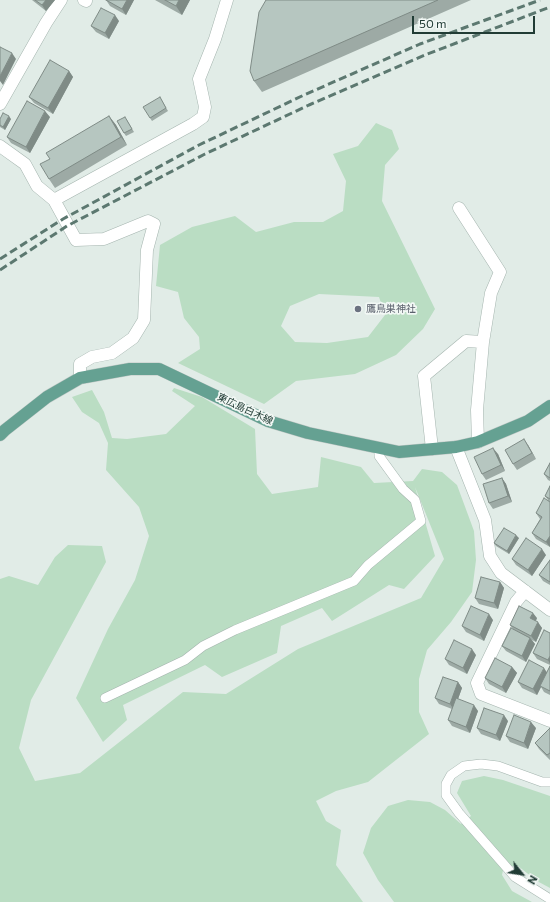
<!DOCTYPE html>
<meta charset="utf-8">
<style>
body{margin:0}
#map{position:relative;width:550px;height:902px;overflow:hidden;background:#e1ece7;font-family:Commissioner,sans-serif}
canvas{display:block}
.north{position:absolute;left:502px;top:854px;width:40px;height:40px;-webkit-text-stroke:3px #f2f8f5;paint-order:stroke;rotate:120deg;font-size:11px;font-weight:700;line-height:16px;text-align:center;color:#213c35}
.north::after{content:'';display:block;margin:auto;width:14px;height:18px;background:#213c35;clip-path:polygon(50% 0,100% 100%,50% 72%,0 100%)}
.scale{position:absolute;left:412px;top:16px;width:123px;height:18px;box-sizing:border-box;border:2px solid #213c35;border-top:0;padding-left:5px;font-size:12px;line-height:14px;white-space:nowrap;color:#213c35;-webkit-text-stroke:3px #f2f8f5;paint-order:stroke}
</style>
<div id="map">
<canvas width="550" height="902"></canvas>
<div class="north">N</div>
<div class="scale">50 m</div>
</div>
<script>
const ctx = document.querySelector('canvas').getContext('2d');
ctx.lineJoin = 'round';
function paint(path, color) { ctx.fillStyle = color; ctx.fill(path, 'evenodd'); }
const poly = rows => new Path2D(rows.map(r => 'M' + r).join(''));
function strokePath(path, color, width, dash) { ctx.strokeStyle = color; ctx.lineWidth = width; ctx.lineCap = dash ? 'butt' : 'round'; ctx.setLineDash(dash || []); ctx.stroke(path); }
function drawText(font, color, halo, rows, align = 'center') {
  ctx.font = font + ' Commissioner,"Noto Sans JP",sans-serif'; ctx.lineWidth = 3.5; ctx.setLineDash([]); ctx.textBaseline = 'middle'; ctx.strokeStyle = halo; ctx.fillStyle = color; for (const [text, x, y, turn = 0] of rows) {
    ctx.save(); ctx.translate(x, y); ctx.rotate((+turn || 0) * Math.PI / 180); ctx.textAlign = isNaN(turn) ? turn : align; if (halo) ctx.strokeText(text, 0, 0); ctx.fillText(text, 0, 0); ctx.restore();
  }
}
paint(poly([
 [376,123,392,130,399,149,385,165,382,201,435,309,423,329,396,355,355,374,296,381,264,404,178,363,200,349,199,337,184,318,178,292,156,286,160,245,192,227,235,216,256,232,294,222,323,222,343,211,346,181,333,154,358,146],
 [319,294,379,297,385,315,368,337,327,343,295,342,281,326,290,306],
 [174,388,202,397,255,429,257,474,272,494,318,487,321,457,361,467,374,483,413,481,422,469,442,472,457,485,474,531,476,560,472,592,451,622,427,650,419,679,419,712,429,734,368,782,336,791,316,801,326,821,341,830,336,865,363,902,0,902,0,579,9,576,38,585,55,557,68,545,102,546,106,562,31,700,19,748,35,781,80,773,183,692,226,694,298,649,421,598,444,559,415,487,435,556,404,589,389,585,332,621,322,608,281,626,277,653,222,677,205,665,123,705,127,720,103,742,76,698,108,629,135,580,149,536,139,507,106,470,108,443,99,423,82,412,72,397,92,390,104,412,112,438,127,439,166,434,195,406,172,391],
 [484,776,503,780,550,796,550,888,537,881,518,866,504,866,502,875,512,891,532,902,394,902,378,880,363,853,371,828,388,806,408,800,430,802,445,810,461,824,471,816,457,793,462,781]
]), '#baddc3');
const service = poly([
 [105,698,185,660,203,646,235,630,354,581,368,565,421,521,415,500,403,489,379,456,379,448],
 [550,782,542,782,498,766,481,764,464,766,451,775,446,784,446,795,459,813,515,877,550,899]
]);
const minor = poly([
 [84,0,86,1],
 [0,104,46,23,61,0],
 [0,146,25,164,37,186,54,200,76,240,104,239,148,221,154,224,147,250,144,320,133,338,112,353,92,357,80,364,80,378],
 [54,200,193,124,203,117,205,107,199,79,215,39,227,0],
 [459,208,500,272,491,293,483,342,477,410,478,442],
 [456,447,485,520,490,556,501,573,550,610],
 [432,449,424,376,466,341,483,342],
 [525,591,516,602,477,683,481,694,550,721]
]);
const primary = poly([
 [0,435,5,430,47,397,80,378,130,369,159,369,268,421,308,433,399,452,456,447,478,442,528,421,550,406]
]);
strokePath(service, '#a4b4ae', 10);
strokePath(minor, '#a4b4ae', 13);
strokePath(primary, '#c1c8c6', 13);
strokePath(service, '#fff', 9);
strokePath(minor, '#fff', 12);
strokePath(primary, '#65a192', 12);
strokePath(poly([
 [0,259,63,219,199,145,304,95,420,44,540,0],
 [0,270,67,226,205,154,309,105,425,55,550,7]
]), '#5c7870', 3, [8, 4]);
paint(poly([
 [32,0,55,0,46,11],
 [106,0,134,0,126,15,110,6],
 [155,0,190,0,182,15],
 [266,0,471,0,262,92,254,81],
 [119,21,109,39,96,32,91,26],
 [69,71,73,77,53,114,34,103,29,97],
 [160,97,168,111,152,121,150,118],
 [109,116,116,125,127,145,55,188,49,179,50,159],
 [50,117,30,153,11,143,7,137],
 [0,119,11,119,5,130,0,127],
 [127,120,134,132,126,136,124,133],
 [528,445,536,459,517,470,513,464],
 [498,454,505,471,486,480,482,474],
 [550,463,550,481,548,480,544,474],
 [502,478,506,484,512,502,493,509,489,503],
 [550,486,550,547,536,539,532,533,540,519,536,513,548,500,545,496],
 [519,538,509,554,496,546,494,543],
 [546,555,532,576,516,565,512,559],
 [550,560,550,585,543,581,539,575],
 [500,582,504,588,498,609,479,604,475,598],
 [537,618,536,621,542,628,536,642,532,640,535,644,526,662,506,651,502,646,513,629,510,625],
 [493,620,484,641,466,632,462,626],
 [550,633,550,665,537,659,533,653],
 [476,655,467,674,449,665,445,659],
 [550,666,550,695,544,692,541,687,537,695,522,688,518,682,547,672],
 [512,667,517,673,506,693,489,684,485,678],
 [458,682,462,688,458,699,478,711,470,733,452,726,448,720,452,709,439,704,435,698],
 [508,721,500,741,481,734,477,728],
 [536,728,528,749,510,742,506,736],
 [550,728,550,760,539,749,535,743]
]), '#9daaa5');
paint(poly([
 [46,0,55,0,46,11,42,5],
 [127,0,134,0,126,15,122,9],
 [179,0,190,0,182,15,176,6],
 [115,15,119,21,109,39,105,33],
 [12,53,16,59,3,85,0,81,0,76],
 [69,71,73,77,53,114,48,108],
 [45,111,50,117,30,153,26,147],
 [9,116,11,119,5,130,3,127],
 [109,116,116,125,127,145,121,137],
 [524,439,528,445,536,459,532,453],
 [493,448,498,454,505,471,501,465],
 [502,478,506,484,512,502,508,496],
 [516,535,519,538,509,554,507,551],
 [550,536,550,547,546,542],
 [542,549,546,555,532,576,528,570],
 [500,582,504,588,498,609,494,603],
 [533,613,537,618,534,624,530,618],
 [489,614,493,620,484,641,480,635],
 [538,622,542,628,536,642,531,636],
 [530,638,535,644,526,662,522,656],
 [472,649,476,655,467,674,463,668],
 [550,656,550,664,548,660],
 [512,667,517,673,506,693,502,687],
 [544,668,548,674,540,686,541,687,537,695,533,689],
 [458,682,462,688,454,710,450,704],
 [474,705,478,711,470,733,466,727],
 [504,715,508,721,500,741,496,735],
 [531,722,536,728,528,749,524,743]
]), '#7f8b86');
const building = poly([
 [35,0,46,0,42,5,35,0],
 [106,0,127,0,122,9,106,0],
 [165,0,179,0,176,6,165,0],
 [266,0,438,0,254,81,250,71,259,12,266,0],
 [101,8,115,15,105,33,91,26,101,8],
 [0,47,12,53,0,76,0,47],
 [50,60,69,71,48,108,29,97,50,60],
 [160,97,166,108,150,118,143,107,160,97],
 [27,101,45,111,26,147,7,137,27,101],
 [3,113,9,116,3,127,0,125,0,119,3,113],
 [109,116,121,137,49,179,40,164,50,159,46,153,109,116],
 [125,117,132,129,124,133,117,121,125,117],
 [524,439,532,453,513,464,505,450,524,439],
 [493,448,501,465,482,474,474,457,493,448],
 [550,463,550,478,544,474,550,463],
 [502,478,508,496,489,503,483,484,502,478],
 [550,486,550,499,545,496,550,486],
 [544,498,550,502,550,536,546,542,532,533,542,517,536,513,544,498],
 [504,528,516,535,507,551,494,543,504,528],
 [526,538,542,549,528,570,512,559,526,538],
 [550,560,550,582,539,575,550,560],
 [481,577,500,582,494,603,475,598,481,577],
 [471,606,489,614,480,635,462,626,471,606],
 [519,606,533,613,530,618,538,622,531,636,510,625,519,606],
 [511,628,530,638,522,656,502,646,511,628],
 [544,630,550,633,550,656,548,660,533,653,544,630],
 [454,640,472,649,463,668,445,659,454,640],
 [495,658,512,667,502,687,485,678,495,658],
 [529,660,544,668,533,689,518,682,529,660],
 [550,666,550,691,540,686,550,666],
 [443,677,458,682,450,704,435,698,443,677],
 [456,698,474,705,466,727,448,720,456,698],
 [484,708,504,715,496,735,477,728,484,708],
 [514,715,531,722,524,743,506,736,514,715],
 [550,728,550,753,547,755,535,743,550,728]
]);
paint(building, '#b6c6c0');
strokePath(building, '#7f8b86', 1);
for (const [x, y, r, color] of [
 [358,309,4,"#6b7280"]
]) { const dot = new Path2D(); dot.arc(x, y, r, 0, 2 * Math.PI); ctx.fillStyle = color; ctx.fill(dot); strokePath(dot, '#f2f8f5', 1.5); }
drawText('10px', '#5b616d', '#f2f8f5', [
 ["鷹鳥巣神社",366,309]
], 'left');
drawText('10px', '#213c35', '#f2f8f5', [
 ["東広島白木線",245,409,25]
]);
</script>
